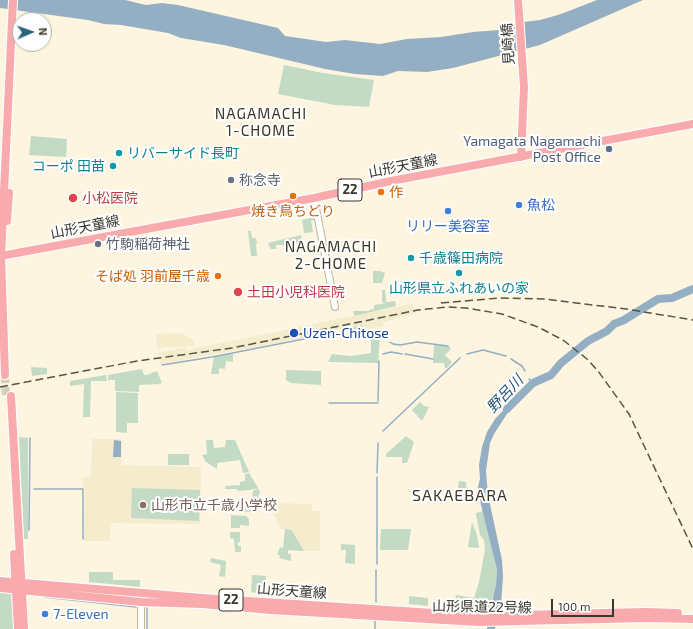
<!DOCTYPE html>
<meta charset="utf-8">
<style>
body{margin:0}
#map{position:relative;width:693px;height:629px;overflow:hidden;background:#fdf5df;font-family:"Exo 2",sans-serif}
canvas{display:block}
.north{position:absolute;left:12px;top:12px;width:40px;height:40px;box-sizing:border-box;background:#fff;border:1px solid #b0afab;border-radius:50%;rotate:88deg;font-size:11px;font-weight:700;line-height:16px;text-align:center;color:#3a372e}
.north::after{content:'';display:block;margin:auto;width:14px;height:18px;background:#29667d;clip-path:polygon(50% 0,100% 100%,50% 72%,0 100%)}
.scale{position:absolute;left:551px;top:599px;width:63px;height:18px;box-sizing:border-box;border:2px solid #3a372e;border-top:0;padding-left:5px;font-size:12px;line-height:14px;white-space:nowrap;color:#3a372e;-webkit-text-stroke:3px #fff;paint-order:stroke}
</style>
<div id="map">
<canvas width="693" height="629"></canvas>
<div class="north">N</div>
<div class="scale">100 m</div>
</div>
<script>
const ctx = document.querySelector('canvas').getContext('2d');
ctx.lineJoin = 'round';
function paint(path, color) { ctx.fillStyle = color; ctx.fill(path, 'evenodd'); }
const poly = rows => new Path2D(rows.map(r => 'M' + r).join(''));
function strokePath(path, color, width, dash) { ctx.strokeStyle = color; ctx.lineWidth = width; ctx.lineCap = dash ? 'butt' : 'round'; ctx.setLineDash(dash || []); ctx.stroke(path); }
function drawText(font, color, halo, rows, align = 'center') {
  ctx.font = font + ' "Exo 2","Noto Sans JP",sans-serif'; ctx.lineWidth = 4; ctx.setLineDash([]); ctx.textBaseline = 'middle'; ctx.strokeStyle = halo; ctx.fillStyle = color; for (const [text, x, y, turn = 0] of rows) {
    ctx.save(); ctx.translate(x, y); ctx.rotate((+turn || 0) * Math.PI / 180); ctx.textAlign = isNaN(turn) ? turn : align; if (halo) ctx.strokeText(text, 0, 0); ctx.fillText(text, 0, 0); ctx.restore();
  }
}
paint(poly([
 [411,304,418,313,383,322,383,326,365,330,362,325,359,325,278,343,160,364,158,353,186,347,187,350],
 [181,333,194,340,194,346,157,348,156,334],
 [92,439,122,439,121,465,201,467,200,524,111,523,110,541,84,541,85,489,83,488,83,477,91,477],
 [273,503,312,504,312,511,320,511,320,551,304,551,293,530,281,529,273,513]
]), '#f5ebcd');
paint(poly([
 [284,65,323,73,374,80,369,107,335,105,278,94],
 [31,136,67,139,66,157,29,155],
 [309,207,312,207,313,208,315,220,311,221,313,232,304,233,302,220,310,218],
 [248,231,251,231,252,238,256,238,257,244,254,245,256,245,257,256,251,256],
 [301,235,302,243,296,243,295,245,276,245,276,249,271,249,269,246,268,243],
 [373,271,380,271,385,273,382,283,373,283],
 [382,290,385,290,386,302,389,302,390,305,389,302,395,301,396,306,355,316,353,311,369,311,369,310,374,309,374,305,386,303,382,302],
 [362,325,367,335,352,334,351,327],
 [374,335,380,335,378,363,328,362,332,354,351,356,371,353,371,336],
 [434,345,449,346,451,349,445,355,452,362,447,368,445,368,444,363,433,363],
 [233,353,233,362,226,361,225,369,219,368,219,374,211,374,214,357],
 [31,367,47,368,47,374,32,376],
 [142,369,144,375,151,374,151,373,157,371,162,383,159,384,139,385,139,392,115,391,115,380,108,380,108,375],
 [286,370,321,371,321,385,291,383,286,380],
 [106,375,107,381,91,381,90,417,83,417,84,384,70,386,70,381],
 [116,392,138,393,138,423,127,423,127,433,116,432],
 [420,402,424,406,429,407,422,421,412,410],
 [406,436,414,442,407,463,402,463,402,457,386,457,386,454],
 [19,437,28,438,28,539,24,539],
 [206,440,213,440,214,448,225,447,226,440,235,440,249,472,243,473,240,460,217,463,217,469,206,462,202,455,207,454],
 [168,454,189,454,189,465,168,465],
 [249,473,258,488,260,492,258,498,252,498,253,491,258,488,250,490,237,491,237,489,225,489,225,486,240,485,240,482,245,481,245,474],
 [459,481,466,482,467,496,457,494],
 [132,488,200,490,199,521,131,518],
 [242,505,254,505,254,512,231,511,230,509,230,507,241,508],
 [483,511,497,570,496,584,490,608,454,607,456,595,474,598,479,582,485,550,484,540,480,535,476,515,476,513],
 [231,515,246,516,249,519,249,526,240,525,240,528,231,528],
 [472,522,477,535,479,548,468,547],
 [285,529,292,530,304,551,288,550,288,554,291,554,291,561,279,558,280,555,277,555,280,547,283,548],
 [381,529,411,529,408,550,380,550],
 [230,532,240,532,240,542,238,542,238,546,241,546,241,552,235,552,234,539,230,538],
 [341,544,355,545,355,564,345,563,346,550,341,550],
 [211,558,226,561,225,577,219,576,221,565,210,562],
 [89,572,113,572,113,580,140,580,140,587,89,582],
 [252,575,266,576,265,590,258,589,257,593,251,592],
 [0,588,16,590,18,629,0,629],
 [409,596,428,598,428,606,409,604]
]), '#c3dbc4');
paint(poly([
 [0,0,125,0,146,5,162,3,178,5,278,28,285,36,326,42,345,40,380,44,407,39,441,37,473,32,499,30,524,22,540,20,561,14,597,0,643,0,540,45,453,68,427,72,398,71,383,76,355,74,325,69,224,45,181,38,168,33,121,25,104,24,88,20,0,8],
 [514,399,516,403,507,414,494,434,490,443,486,471,488,495,502,560,503,576,501,606,497,626,487,625,496,584,497,570,481,505,478,487,480,479,479,465,482,447,487,432,495,419],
 [114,440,121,441,121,457,113,457]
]), '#94afc4');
strokePath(poly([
 [390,342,393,344,400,345,417,342,448,346],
 [383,354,391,352,402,354],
 [405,354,433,359],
 [467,354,483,350,506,356],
 [511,359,522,366,525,371],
 [162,365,212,357,304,339,321,337,326,339],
 [529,379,533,383],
 [378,401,379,361],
 [329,403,378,403],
 [383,431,460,358],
 [377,473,378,443],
 [34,489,83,489,83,539],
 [29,530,30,438],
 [377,564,377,477],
 [44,597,136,607],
 [376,602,376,570],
 [147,629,147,608],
 [375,629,375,620]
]), '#94afc4', 1.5);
strokePath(poly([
 [507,409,533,383,551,375,561,363,577,350,588,341,607,331,614,324,624,320,658,299,672,298,693,289],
 [491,629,493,615]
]), '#94afc4', 8);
strokePath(poly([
 [5,375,6,398]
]), '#d6cfbc', 8, [8, 4]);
const minor = poly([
 [314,198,335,307],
 [141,602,141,629]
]);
const major = poly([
 [518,0,524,87,521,157],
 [7,221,9,193],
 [0,256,314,198,391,181,693,124],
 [5,375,1,256,13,0],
 [11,396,24,629],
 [14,554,18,629],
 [0,581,202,598,480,616,646,612,678,613],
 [0,588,141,602,202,604,271,610,479,622,646,618,693,619]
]);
strokePath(minor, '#beb6a1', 8);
strokePath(major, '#fff', 10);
strokePath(minor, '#fff', 6);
strokePath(major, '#f9aaac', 8);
strokePath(poly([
 [441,303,499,298,544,299,626,309,693,320],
 [0,387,137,361,232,348,418,310,448,307,466,308,502,314,538,327,563,340,587,359,598,371,629,414,693,549]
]), '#575348', 1.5, [8, 4]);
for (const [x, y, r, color] of [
 [609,149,4,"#5c6f8a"],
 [119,153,4,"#0f9aa8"],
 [113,166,4,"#0f9aa8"],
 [231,180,4,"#6b7280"],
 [381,192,4,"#e8710a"],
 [293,196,4,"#e8710a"],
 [73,198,5,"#e0444e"],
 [519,205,4,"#3f7fe0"],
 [448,211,4,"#3f7fe0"],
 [98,244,4,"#6b7280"],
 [411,258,4,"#0f9aa8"],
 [459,273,4,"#0f9aa8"],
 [218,276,4,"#e8710a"],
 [238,292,5,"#e0444e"],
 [294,333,5,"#1a4fb4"],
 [143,505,4,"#8d6e63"],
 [45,614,4,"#3f7fe0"]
]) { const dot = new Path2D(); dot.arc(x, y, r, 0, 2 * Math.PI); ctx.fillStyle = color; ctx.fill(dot); strokePath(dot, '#fff', 1.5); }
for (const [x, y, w] of [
 [350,190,24],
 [231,600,24]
]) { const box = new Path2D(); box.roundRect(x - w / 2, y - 11, w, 22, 3); ctx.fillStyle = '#fff'; ctx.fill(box); strokePath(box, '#3a372e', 1); }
drawText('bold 13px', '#3a372e', null, [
 ["22",350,190],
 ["22",231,600]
]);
drawText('14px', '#3a372e', '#fff', [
 ["見崎橋",508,44,-94],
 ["山形天童線",403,166,-11],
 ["山形天童線",85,227,-11],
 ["山形天童線",292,591,4],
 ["山形県道22号線",482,607,1]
]);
drawText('14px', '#4e5e75', '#fff', [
 ["Yamagata Nagamachi",601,141],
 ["Post Office",601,157]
], 'right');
drawText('14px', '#0d838f', '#fff', [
 ["リバーサイド長町",127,153],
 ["コーポ 田苗",105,166,"right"],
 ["千歳篠田病院",419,258],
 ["山形県立ふれあいの家",459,288,"center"]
], 'left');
drawText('14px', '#5b616d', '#fff', [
 ["称念寺",239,180],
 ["竹駒稲荷神社",106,244]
], 'left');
drawText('14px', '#c56008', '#fff', [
 ["作",389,192],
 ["焼き鳥ちどり",293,211,"center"],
 ["そば処 羽前屋千歳",210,276,"right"]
], 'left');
drawText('14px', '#be3a42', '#fff', [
 ["小松医院",82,198],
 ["土田小児科医院",247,292]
], 'left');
drawText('14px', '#366cbe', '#fff', [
 ["魚松",527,205],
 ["リリー美容室",448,226,"center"],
 ["7-Eleven",53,614]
], 'left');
drawText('14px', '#164399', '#fff', [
 ["Uzen-Chitose",303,333]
], 'left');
drawText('14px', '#785e54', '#fff', [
 ["山形市立千歳小学校",151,505]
], 'left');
ctx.letterSpacing = '1px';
drawText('15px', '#3f3826', '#fff', [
 ["NAGAMACHI",261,114],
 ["1-CHOME",261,131],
 ["NAGAMACHI",331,247],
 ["2-CHOME",331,264]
]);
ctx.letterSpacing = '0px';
drawText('italic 15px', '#245372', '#fff', [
 ["野呂川",505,394,-47]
]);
ctx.letterSpacing = '1px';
drawText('16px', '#3f3826', '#fff', [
 ["SAKAEBARA",460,496]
]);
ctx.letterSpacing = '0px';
</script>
